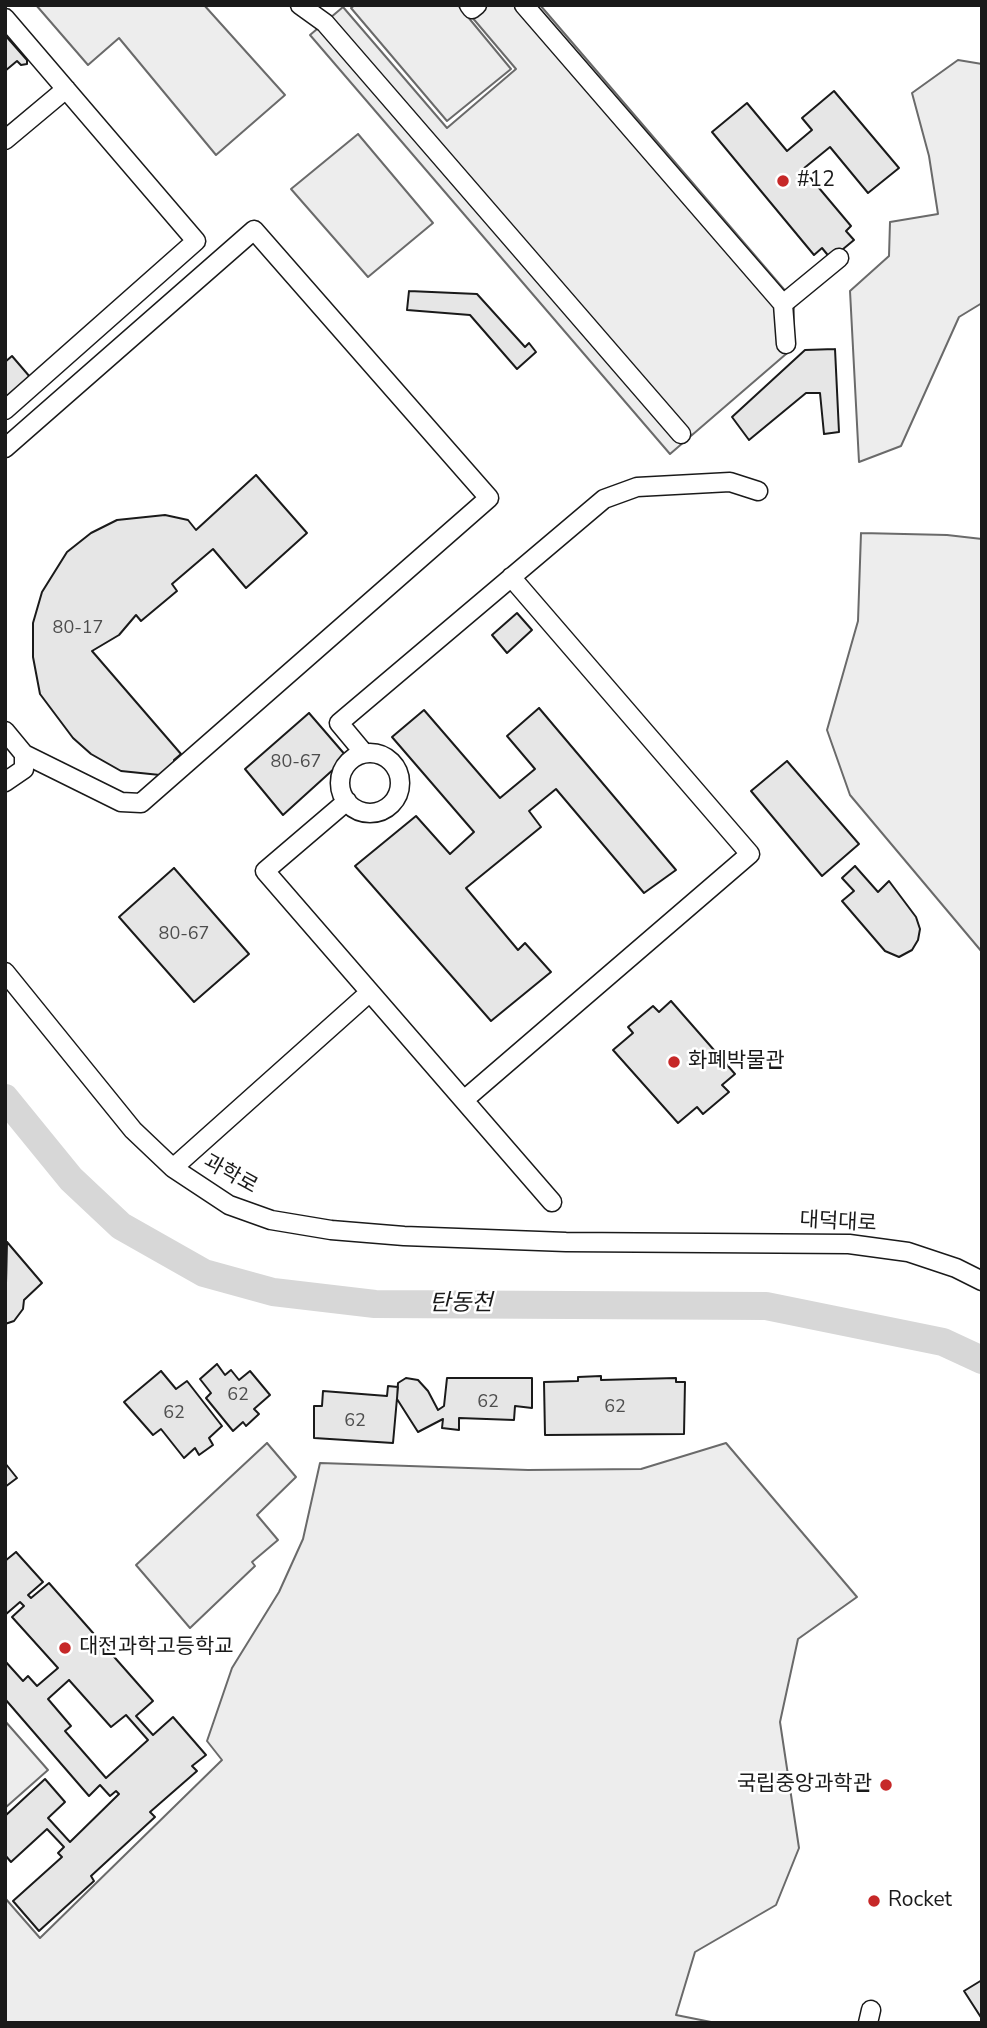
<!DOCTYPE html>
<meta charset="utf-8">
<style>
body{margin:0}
#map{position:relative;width:987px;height:2028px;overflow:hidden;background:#fff;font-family:"Nunito Sans",sans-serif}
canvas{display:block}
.frame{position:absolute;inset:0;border:7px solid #1a1a1a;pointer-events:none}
</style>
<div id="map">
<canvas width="987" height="2028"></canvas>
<div class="frame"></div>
</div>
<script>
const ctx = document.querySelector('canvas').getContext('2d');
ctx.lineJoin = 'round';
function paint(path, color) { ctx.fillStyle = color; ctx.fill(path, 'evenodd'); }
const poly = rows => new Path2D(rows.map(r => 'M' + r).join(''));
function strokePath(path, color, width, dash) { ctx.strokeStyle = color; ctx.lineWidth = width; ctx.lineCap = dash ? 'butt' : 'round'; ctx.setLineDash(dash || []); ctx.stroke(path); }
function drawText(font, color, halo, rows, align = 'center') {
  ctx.font = font + ' "Nunito Sans","Noto Sans KR",sans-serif'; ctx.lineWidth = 5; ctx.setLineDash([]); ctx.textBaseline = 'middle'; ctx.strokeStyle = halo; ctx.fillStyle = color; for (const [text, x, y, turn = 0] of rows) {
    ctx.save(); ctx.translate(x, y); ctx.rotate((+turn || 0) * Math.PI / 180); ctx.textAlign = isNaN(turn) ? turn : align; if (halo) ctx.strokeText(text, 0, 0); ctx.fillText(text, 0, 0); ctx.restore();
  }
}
const built = poly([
 [36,5,204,5,285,95,216,155,119,38,88,65,36,5],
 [355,5,458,5,511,69,447,121,351,8,355,5],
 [483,5,540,5,794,301,793,348,670,454,310,35,343,7,447,128,516,69,471,16,483,5],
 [958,60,982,64,982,303,959,317,901,446,859,462,850,291,889,256,890,222,938,214,929,156,912,93,958,60],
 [358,134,433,223,368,277,291,189,358,134],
 [861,533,947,535,982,539,982,952,850,795,827,730,858,621,861,533],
 [267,1443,296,1477,257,1515,278,1540,252,1562,255,1566,190,1628,136,1565,267,1443],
 [726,1443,857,1597,798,1639,780,1722,799,1848,776,1905,695,1952,676,2015,716,2023,5,2023,5,1898,40,1938,222,1760,207,1741,232,1668,279,1592,303,1539,320,1463,528,1470,641,1469,726,1443],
 [5,1721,48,1770,5,1808,5,1721]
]);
paint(built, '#ededed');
strokePath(built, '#6a6a6a', 2);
strokePath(poly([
 [5,1098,71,1179,121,1226,204,1273,273,1292,375,1304,766,1306,943,1342,982,1360]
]), '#d7d7d7', 28);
const building = poly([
 [5,35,27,60,27,64,21,65,17,61,5,71,5,35],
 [834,91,899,168,868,193,830,147,803,169,851,226,846,231,854,240,831,259,822,248,814,255,712,132,747,103,787,151,812,130,802,118,834,91],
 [409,291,477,294,525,347,529,343,536,352,517,369,470,315,407,310,409,291],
 [835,349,839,432,824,434,820,393,806,393,749,440,732,417,805,350,835,349],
 [12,356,30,377,5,399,5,362,12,356],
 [256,475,307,533,246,588,213,549,172,584,177,591,141,621,136,615,119,635,92,651,181,754,174,760,174,771,160,775,121,771,91,754,73,738,40,694,33,657,33,623,42,592,67,552,91,533,117,520,165,515,188,520,196,530,256,475],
 [517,613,532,630,507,653,492,635,517,613],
 [539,708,676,870,644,893,556,789,529,811,541,827,466,888,518,950,525,943,551,972,491,1021,355,866,416,816,450,854,474,832,392,737,424,710,500,798,535,769,507,736,539,708],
 [309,713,347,757,283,815,245,769,309,713],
 [787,761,859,844,822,876,751,791,787,761],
 [855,866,878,892,889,881,916,917,920,929,918,940,912,950,899,957,885,951,842,901,854,891,842,878,855,866],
 [174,868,249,954,194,1002,119,917,174,868],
 [671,1001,735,1074,722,1085,729,1092,703,1114,697,1107,678,1123,613,1050,633,1033,628,1027,653,1006,659,1012,671,1001],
 [7,1242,42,1283,24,1300,23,1309,14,1321,5,1324,7,1242],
 [217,1364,225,1375,231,1370,239,1380,250,1371,270,1395,254,1409,259,1414,246,1426,243,1422,233,1431,206,1398,211,1393,200,1379,217,1364],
 [161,1371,176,1389,187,1381,222,1426,209,1438,213,1445,199,1455,195,1448,184,1458,161,1429,153,1435,124,1402,161,1371],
 [601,1376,601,1380,676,1378,676,1382,685,1382,684,1434,545,1435,544,1382,578,1381,578,1377,601,1376],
 [406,1378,418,1380,428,1391,438,1410,444,1406,447,1378,532,1378,532,1408,515,1406,514,1420,459,1418,459,1430,442,1428,443,1419,418,1432,397,1399,398,1383,406,1378],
 [388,1386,398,1387,393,1443,314,1438,314,1406,322,1406,323,1391,387,1396,388,1386],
 [5,1463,17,1478,5,1487,5,1463],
 [16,1552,43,1582,28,1595,31,1598,49,1583,153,1701,136,1716,153,1735,173,1717,206,1755,192,1766,197,1771,150,1812,155,1817,91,1876,94,1881,39,1931,13,1901,62,1857,58,1853,64,1847,47,1829,11,1862,5,1855,5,1816,45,1779,65,1802,48,1818,70,1842,119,1794,116,1791,110,1796,100,1785,89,1796,5,1699,5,1661,23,1681,28,1676,37,1686,58,1668,12,1617,24,1606,20,1602,5,1615,5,1561,16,1552],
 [69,1680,111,1727,126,1715,148,1740,106,1778,65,1731,71,1726,48,1699,69,1680],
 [982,1980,982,2019,964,1991,982,1980]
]);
paint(building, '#e6e6e6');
strokePath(building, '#1a1a1a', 2);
const minor = poly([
 [300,5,325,23,681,434],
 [469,5,472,9,477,5],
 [524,5,783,304,786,344],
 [5,18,196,241,5,410],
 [5,140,66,89],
 [783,304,839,258],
 [5,448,254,230,489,498,141,803,121,802,24,754,5,731],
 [364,753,339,723,604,499,637,487,730,482,758,491],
 '340 783a30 30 0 1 1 60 0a30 30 0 1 1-60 0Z',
 [5,782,24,769,24,754],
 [347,801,265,871,552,1202],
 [5,972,133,1130,173,1168,229,1205,271,1220,331,1230,404,1236,566,1242,849,1244,908,1252,956,1268,982,1281],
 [464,1100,750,854,511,577],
 [173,1168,370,992],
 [868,2023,871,2010]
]);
strokePath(minor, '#1a1a1a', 21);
strokePath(minor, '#fff', 18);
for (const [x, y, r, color] of [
 [783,181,7,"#c62828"],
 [674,1062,7,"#c62828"],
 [65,1648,7,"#c62828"],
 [886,1785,7,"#c62828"],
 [874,1901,7,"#c62828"]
]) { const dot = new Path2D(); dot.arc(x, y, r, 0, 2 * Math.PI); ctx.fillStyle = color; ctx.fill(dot); strokePath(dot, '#fff', 2.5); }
drawText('18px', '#4d4d4d', null, [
 ["80-17",78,629],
 ["80-67",296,763],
 ["80-67",184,935],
 ["62",238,1396],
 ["62",488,1403],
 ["62",615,1408],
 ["62",174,1414],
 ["62",355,1422]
]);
drawText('21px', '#1a1a1a', '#fff', [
 ["#12",797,181],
 ["화폐박물관",688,1062],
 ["대전과학고등학교",79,1648],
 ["국립중앙과학관",872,1785,"right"],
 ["Rocket",888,1901]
], 'left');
drawText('21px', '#1a1a1a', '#fff', [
 ["과학로",230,1175,29],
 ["대덕대로",838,1223,3]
]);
drawText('italic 23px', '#1a1a1a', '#fff', [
 ["탄동천",461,1304]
]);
</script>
